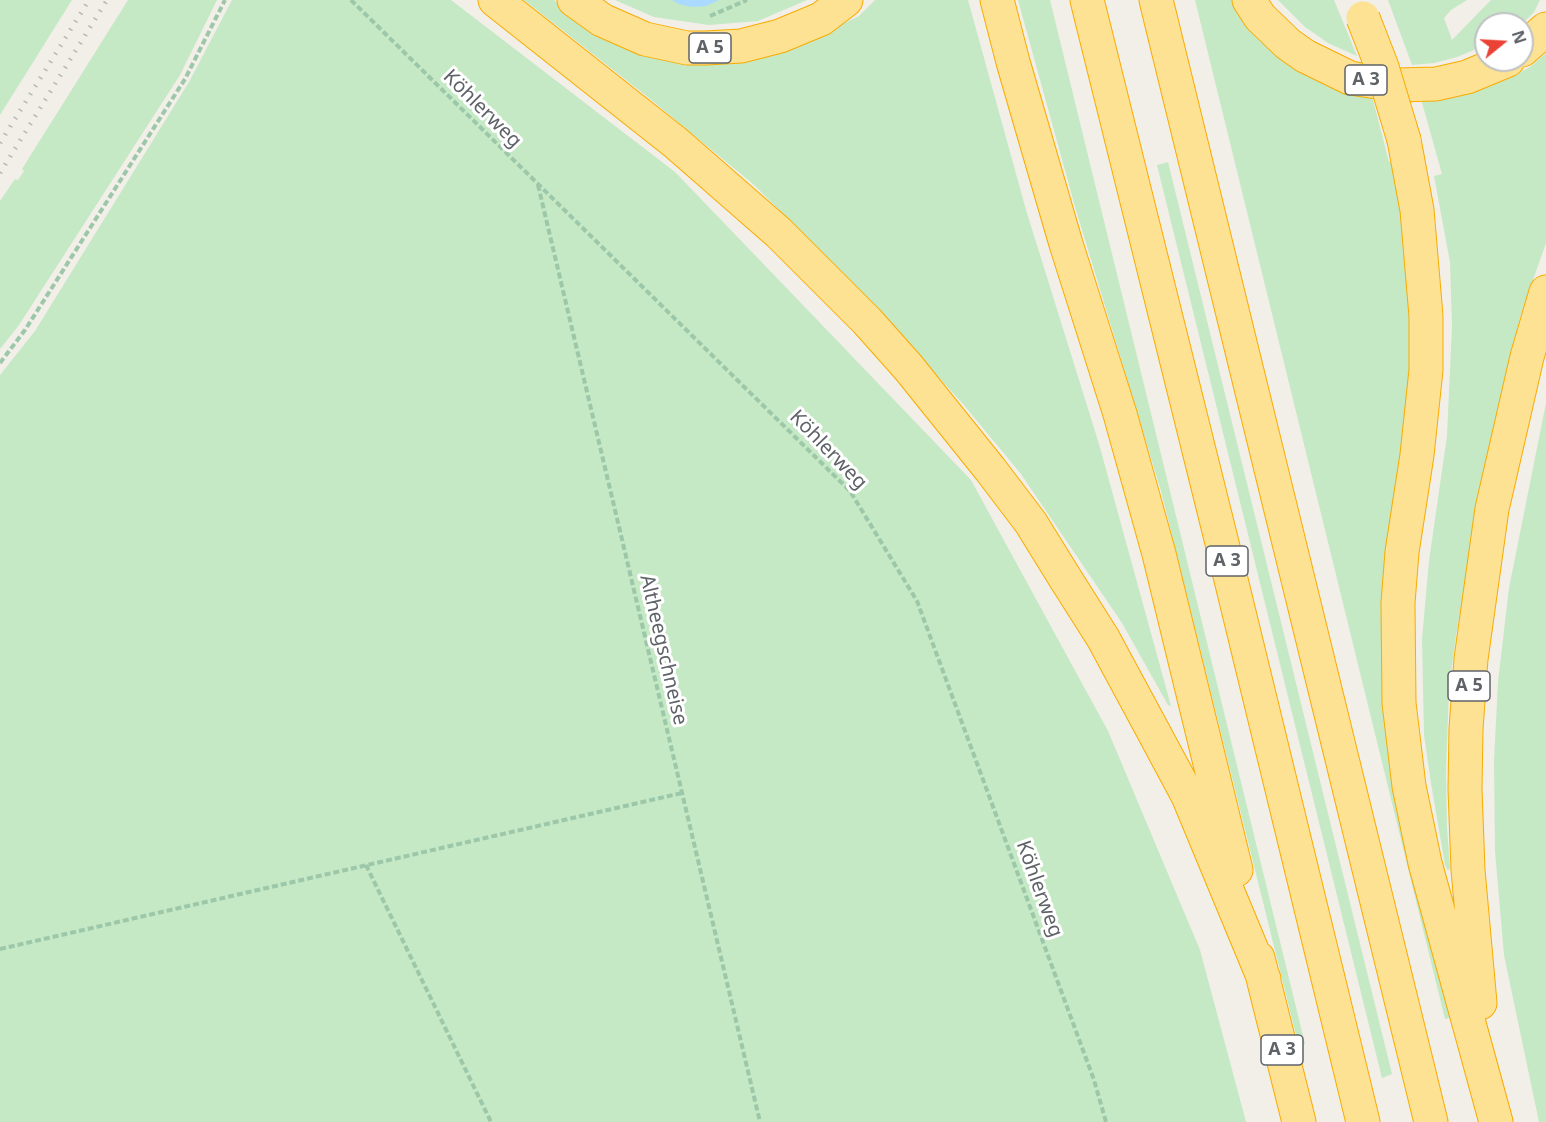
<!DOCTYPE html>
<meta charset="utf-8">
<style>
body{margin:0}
#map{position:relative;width:1546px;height:1122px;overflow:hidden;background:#f1efe8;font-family:"Noto Sans",sans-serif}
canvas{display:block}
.north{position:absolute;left:1474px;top:12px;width:60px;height:60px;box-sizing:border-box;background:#fff;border:2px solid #bfc1c3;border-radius:50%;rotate:72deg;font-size:16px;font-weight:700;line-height:24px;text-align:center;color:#5f6368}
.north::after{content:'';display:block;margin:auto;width:21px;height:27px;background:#ea4335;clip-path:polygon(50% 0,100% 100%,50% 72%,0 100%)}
</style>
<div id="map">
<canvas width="1546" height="1122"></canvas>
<div class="north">N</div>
</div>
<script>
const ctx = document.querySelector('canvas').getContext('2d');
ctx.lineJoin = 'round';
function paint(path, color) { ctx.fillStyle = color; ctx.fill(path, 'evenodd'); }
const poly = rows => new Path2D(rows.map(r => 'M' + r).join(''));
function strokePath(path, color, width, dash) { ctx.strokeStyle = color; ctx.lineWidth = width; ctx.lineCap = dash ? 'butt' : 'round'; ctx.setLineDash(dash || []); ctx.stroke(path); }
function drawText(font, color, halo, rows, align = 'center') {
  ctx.font = font + ' "Noto Sans",sans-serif'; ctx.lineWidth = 6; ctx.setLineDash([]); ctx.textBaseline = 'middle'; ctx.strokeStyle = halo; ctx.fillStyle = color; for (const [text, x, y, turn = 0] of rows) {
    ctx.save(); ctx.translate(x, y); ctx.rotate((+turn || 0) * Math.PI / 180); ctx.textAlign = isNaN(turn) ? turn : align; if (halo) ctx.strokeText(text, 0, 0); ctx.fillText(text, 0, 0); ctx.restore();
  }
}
paint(poly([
 [0,0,72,0,0,115],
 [128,0,217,0,180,75,19,325,0,349,0,201,15,179,18,180,24,171,22,169],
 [232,0,451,0,675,172,971,480,1108,731,1200,950,1246,1122,0,1122,0,375,35,331,189,82],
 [524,0,554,0,585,24,737,62,769,56,799,45,859,16,875,0,968,0,1026,210,1099,444,1171,706,1168,705,1122,623,1021,474,963,404,855,285,753,184,649,98],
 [615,0,807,0,758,21,709,25,654,17],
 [1018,0,1050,0,1305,1044,1299,1047,1161,491,1076,210],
 [1195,0,1236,0,1372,96,1389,162,1398,160,1418,314,1395,557,1453,1017,1445,1019],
 [1278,0,1334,0,1357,56,1328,43,1305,27],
 [1388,0,1467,0,1451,10,1444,18,1452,40,1491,0,1540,0,1534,12,1522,24,1486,24,1486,45,1457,57,1434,63,1412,65],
 [1546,53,1546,243,1520,317,1503,388,1473,535,1456,635,1449,688,1446,773,1447,828,1450,868,1448,871,1445,865,1431,783,1424,735,1422,639,1429,561,1447,436,1452,326,1450,262,1434,176,1442,174,1421,99,1447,99,1506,80,1530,67],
 [1168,162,1392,1074,1382,1078,1157,165],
 [1546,403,1546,1122,1539,1122,1504,955,1495,851,1494,761,1498,682,1509,588]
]), '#c5e8c5');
paint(poly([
 [672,0,719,0,706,6,692,7,679,4]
]), '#aadaff');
const highway = poly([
 [495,0,676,143,779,233,867,321,908,367,990,469,1031,523,1065,578,1103,638,1151,727,1188,796,1264,979],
 [574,0,602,20,645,39,687,48,706,48,741,46,780,36,821,19,846,0],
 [997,0,1013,62,1066,244,1120,414,1159,554,1236,870],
 [1087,0,1225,555,1363,1122],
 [1156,0,1431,1122],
 [1249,0,1260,17,1288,44,1305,56,1350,78,1397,85,1436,84,1467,77,1508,60],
 [1522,50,1546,29],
 [1404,140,1417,210,1426,316,1426,370,1417,455,1402,552,1398,603,1399,703,1409,786,1425,863,1496,1122],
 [1258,958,1299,1122],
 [1480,1003,1468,870,1465,789,1466,729,1471,659,1492,509,1527,357,1546,292]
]);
strokePath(highway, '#f9ab00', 35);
strokePath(poly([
 [351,0,850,491,917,601,1094,1080,1106,1122],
 [710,16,747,0],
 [538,185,760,1122],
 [0,363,25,330,185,79,225,0],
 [366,865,491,1122],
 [0,949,682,793]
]), '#9cc7a9', 4, [6, 3]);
strokePath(highway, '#fde293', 33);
strokePath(poly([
 [0,143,89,0],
 [0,173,107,0]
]), '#b6b7b8', 4.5, [1.5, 8]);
const highwayBridge = poly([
 [1363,18,1382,67,1404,140]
]);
strokePath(highwayBridge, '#f9ab00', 35, []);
strokePath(highwayBridge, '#fde293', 33);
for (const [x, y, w] of [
 [710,48,42],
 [1366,80,42],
 [1227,561,42],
 [1469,686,42],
 [1282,1050,42]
]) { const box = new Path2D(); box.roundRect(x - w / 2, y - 15, w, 30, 4.5); ctx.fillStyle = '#fff'; ctx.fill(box); strokePath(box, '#5f6368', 1.5); }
drawText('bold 18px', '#5f6368', null, [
 ["A 5",710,48],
 ["A 3",1366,80],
 ["A 3",1227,561],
 ["A 5",1469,686],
 ["A 3",1282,1050]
]);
drawText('20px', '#5f6368', '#fff', [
 ["Köhlerweg",482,109,45],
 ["Köhlerweg",828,450,46],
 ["Altheegschneise",663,650,77],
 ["Köhlerweg",1039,889,70]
]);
</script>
